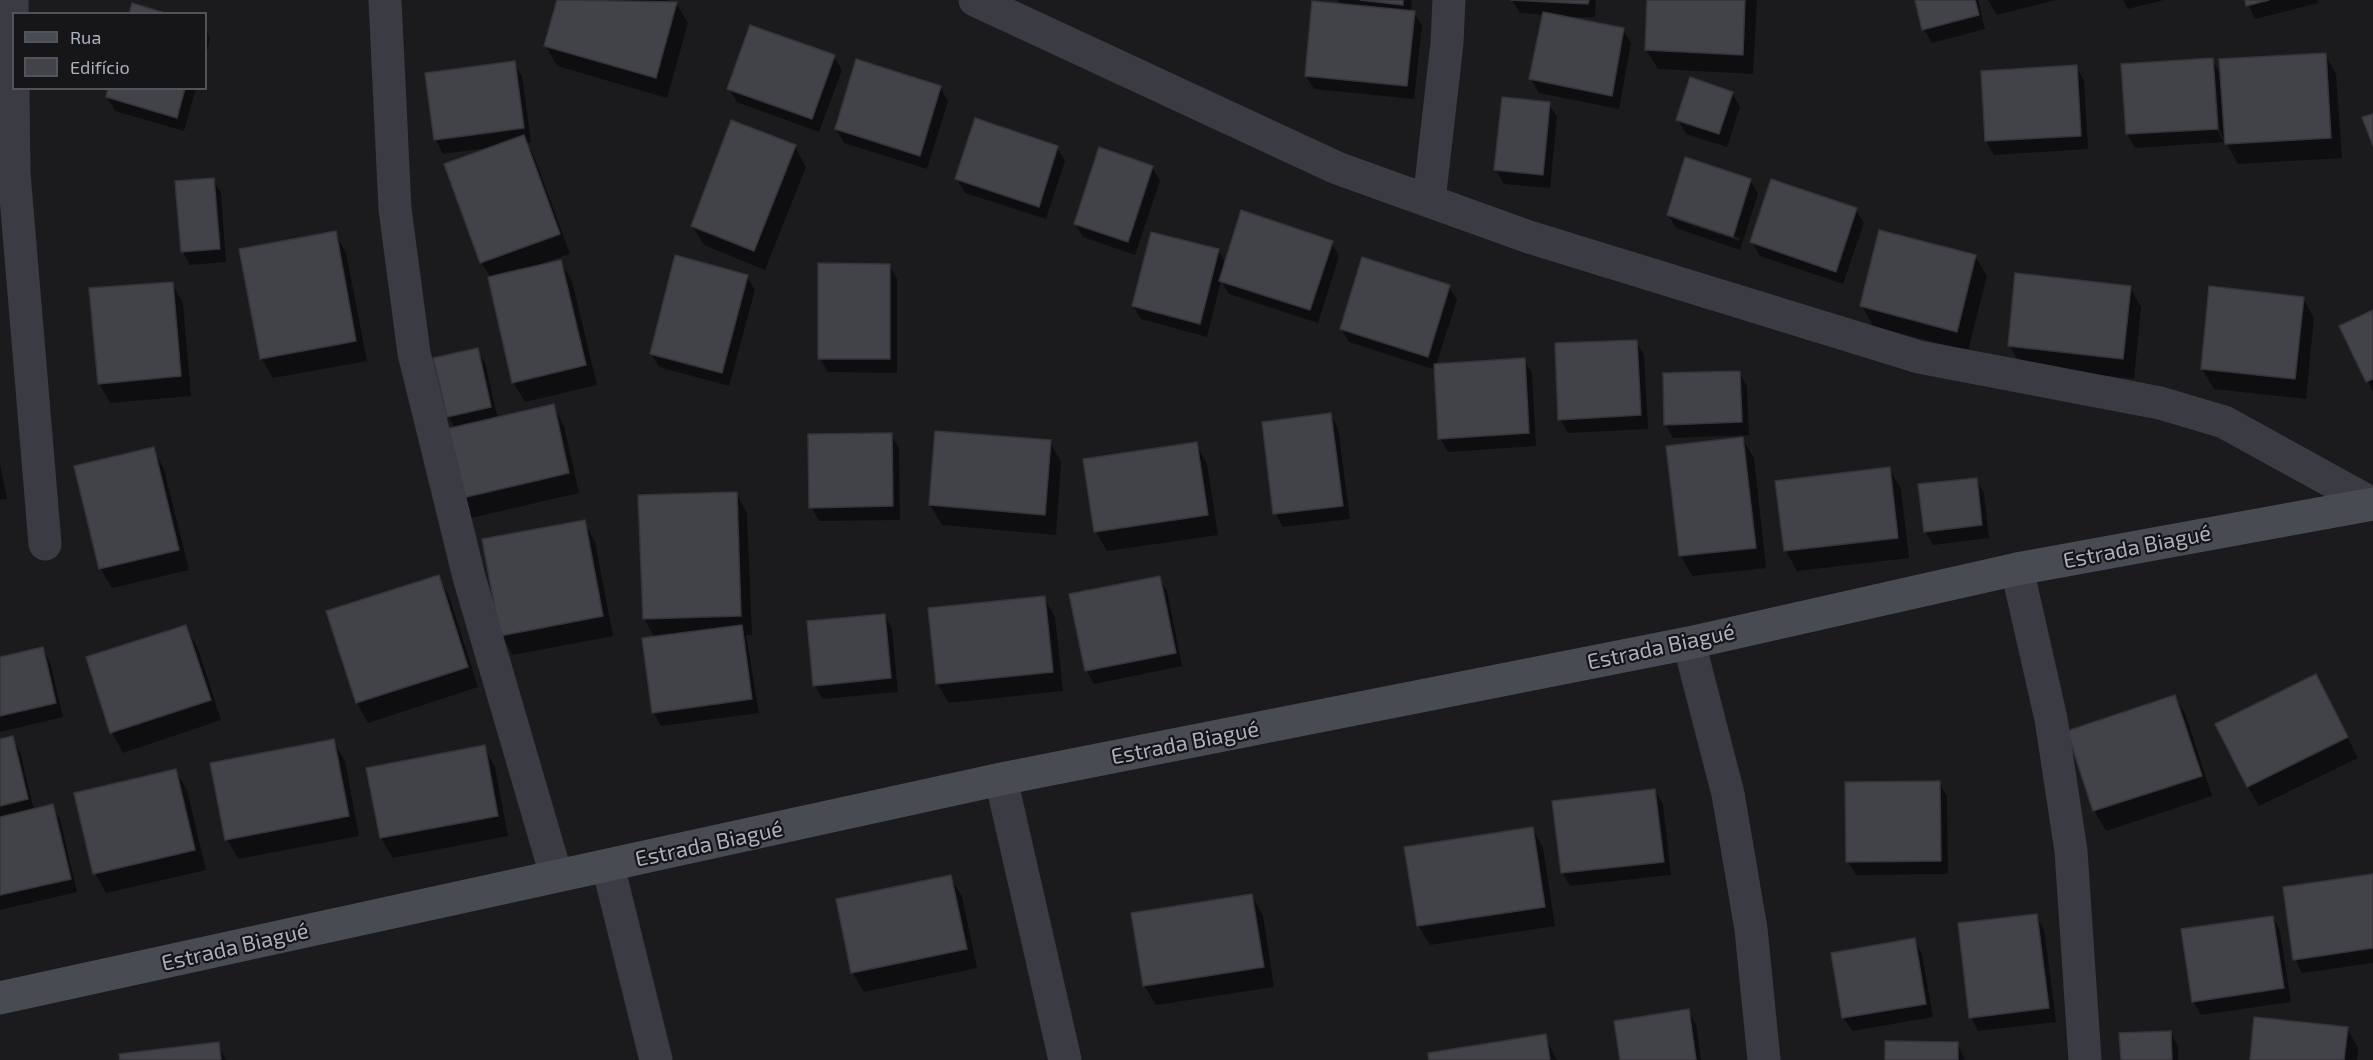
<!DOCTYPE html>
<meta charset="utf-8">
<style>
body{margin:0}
#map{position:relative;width:2373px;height:1060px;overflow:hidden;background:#1b1b1e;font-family:"Exo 2",sans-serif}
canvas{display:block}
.legend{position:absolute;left:12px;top:12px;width:195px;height:78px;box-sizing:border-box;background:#161619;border:2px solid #52545b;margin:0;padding:8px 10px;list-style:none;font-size:18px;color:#acb1be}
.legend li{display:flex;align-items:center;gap:12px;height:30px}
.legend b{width:30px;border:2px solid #52545b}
</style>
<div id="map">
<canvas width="2373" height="1060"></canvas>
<ul class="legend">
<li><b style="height:8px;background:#494b53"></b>Rua</li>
<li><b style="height:16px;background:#424348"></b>Edifício</li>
</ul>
</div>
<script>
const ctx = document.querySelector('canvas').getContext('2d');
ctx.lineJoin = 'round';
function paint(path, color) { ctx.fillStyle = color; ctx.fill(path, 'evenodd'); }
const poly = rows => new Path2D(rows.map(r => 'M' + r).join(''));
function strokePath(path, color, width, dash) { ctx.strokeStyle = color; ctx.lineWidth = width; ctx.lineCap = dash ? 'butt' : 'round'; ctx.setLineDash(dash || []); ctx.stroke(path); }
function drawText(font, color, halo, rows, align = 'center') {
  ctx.font = font + ' "Exo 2",sans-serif'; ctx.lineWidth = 4.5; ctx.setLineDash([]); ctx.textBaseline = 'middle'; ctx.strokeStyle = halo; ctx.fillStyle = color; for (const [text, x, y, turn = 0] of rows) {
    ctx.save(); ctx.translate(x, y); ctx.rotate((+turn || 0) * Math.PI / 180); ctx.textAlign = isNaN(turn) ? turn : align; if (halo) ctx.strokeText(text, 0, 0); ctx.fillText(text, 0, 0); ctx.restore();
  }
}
paint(poly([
 [559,0,665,0,676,3,688,23,667,98,557,66,546,46],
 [1338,0,1412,0,1411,12,1414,13,1422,26,1414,99,1314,89,1306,76,1341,5],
 [1512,0,1596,0,1595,17,1563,17,1623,30,1631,43,1619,109,1539,93,1531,79,1544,15,1520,13],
 [1649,0,1757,0,1753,74,1658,69,1646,49],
 [1916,0,1978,0,1985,29,1932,43,1924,29],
 [1988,0,2056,0,1997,15],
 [2123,0,2164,0,2128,9],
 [2246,0,2317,0,2318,3,2255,19],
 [206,30,210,38,206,56],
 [2325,54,2336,74,2342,158,2238,164,2215,122,2213,123,2224,142,2135,148,2127,134,2212,60,2222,76],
 [834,57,842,70,819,132,737,102,729,89],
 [514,63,522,76,531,142,527,143,534,156,570,254,543,263,544,265,560,261,572,281,597,385,525,402,513,382,491,278,481,262,488,148,443,154,436,140,427,74],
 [2076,67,2084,80,2088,149,1994,155,1986,141],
 [940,87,948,101,927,169,844,143,836,129],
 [110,88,196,88,184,131,115,111,107,97],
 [1732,93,1740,107,1727,147,1686,134,1678,120],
 [1549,104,1557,117,1550,188,1504,184,1496,170],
 [795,147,806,167,765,270,704,245,692,226],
 [1057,147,1065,161,1046,219,965,193,957,179],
 [1152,167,1160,181,1135,255,1083,237,1075,223],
 [213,180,221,193,226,262,190,265,183,252],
 [1750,180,1758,194,1740,250,1676,228,1668,214],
 [1677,217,1740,238,1739,241,1677,220],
 [1856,210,1864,223,1843,284,1760,256,1752,242],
 [335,233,346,253,367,361,273,378,262,359],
 [1331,242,1339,256,1318,323,1229,294,1221,281,1207,337,1141,319,1133,306,1218,250,1226,264],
 [1975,256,1987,276,1968,351,1873,326,1862,306],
 [889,265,897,279,897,373,828,372,820,359],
 [747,276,755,290,729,386,659,367,651,354],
 [172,283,183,303,191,396,110,403,99,383],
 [1449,287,1457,300,1436,365,1524,360,1532,373,1536,446,1448,452,1440,438,1436,370,1349,342,1341,328],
 [2130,287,2141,307,2134,379,2021,366,2010,346],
 [2303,298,2314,318,2306,399,2214,389,2202,369],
 [2373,311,2373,392,2341,326],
 [1636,341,1644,355,1648,429,1568,433,1560,419],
 [477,350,485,363,498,419,553,406,564,426,579,493,471,518,460,498,455,428,448,417],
 [1739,372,1747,386,1749,435,1673,438,1665,424],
 [1331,415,1338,428,1350,519,1283,527,1275,513],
 [936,433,1050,442,1061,462,1056,535,942,525,930,505],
 [891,435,899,448,900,520,819,521,811,507],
 [1742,438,1754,458,1766,568,1692,576,1681,556],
 [1196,444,1207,464,1218,535,1107,551,1096,532],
 [153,449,164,469,189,570,112,588,100,568],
 [0,463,7,499,0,500],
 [1889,469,1901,489,1909,558,1797,571,1786,551,1777,482],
 [1976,479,1984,493,1989,538,1933,545,1925,531],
 [736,493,747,513,752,635,746,635,759,713,661,726,653,712,655,638,644,619],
 [584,522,595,542,613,636,513,655,501,635],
 [438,577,449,596,478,687,368,723,357,703,328,612],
 [1159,578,1167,591,1182,666,1094,684,1086,670],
 [1044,597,1055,617,1063,691,949,703,937,683],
 [885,615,892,629,898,692,822,699,815,685],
 [185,627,197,646,221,720,123,753,112,733,88,658],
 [42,648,50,662,63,717,0,732,0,658],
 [2175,696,2186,716,2212,796,2106,831,2094,811,2068,732],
 [2327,696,2358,758,2259,806,2248,787],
 [12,738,20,752,34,810,52,806,60,819,77,892,0,910,0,741],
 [333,741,345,761,359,836,238,859,227,839],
 [484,747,495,767,508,836,393,858,381,838,368,769],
 [175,770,187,790,206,870,106,893,95,873],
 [1939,783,1947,796,1948,874,1856,875,1848,862],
 [1655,791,1663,804,1671,875,1570,886,1562,872],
 [1532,828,1543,848,1555,926,1430,945,1418,925],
 [2373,876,2373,963,2302,973,2295,959],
 [950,877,962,896,977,968,864,992,852,972],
 [1252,896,1263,915,1274,987,1156,1005,1144,985],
 [2036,916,2044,929,2056,1022,1978,1031,1971,1017],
 [2273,917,2280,931,2291,1002,2201,1015,2193,1001],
 [1914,940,1922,954,1933,1017,1852,1031,1844,1018,1833,954],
 [1688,1011,1696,1024,1701,1060,1621,1060],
 [2347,1028,2358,1048,2357,1060,2252,1060],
 [2170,1033,2178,1046,2178,1060,2122,1060],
 [1545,1036,1557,1060,1431,1060],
 [1957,1043,1965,1060,1886,1060],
 [218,1044,226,1060,121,1060]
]), '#0007');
const building = poly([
 [557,0,677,2,656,78,544,46,557,0],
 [1360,0,1403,0,1403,5,1360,0],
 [1511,0,1589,0,1588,4,1511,0],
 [1647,0,1745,0,1743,55,1645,50,1647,0],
 [1915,0,1975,0,1979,15,1922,30,1915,0],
 [2245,0,2269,0,2246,6,2245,0],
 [1312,1,1415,11,1407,86,1305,76,1312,1],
 [132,3,168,14,129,14,132,3],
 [1543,12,1624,28,1612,96,1529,79,1543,12],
 [750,25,835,55,812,119,727,89,750,25],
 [2326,53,2331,138,2225,144,2219,59,2326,53],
 [2213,58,2218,129,2126,134,2121,64,2213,58],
 [856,59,941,86,920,156,835,129,856,59],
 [515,61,524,128,434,140,425,73,515,61],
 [2077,65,2081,136,1985,141,1981,71,2077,65],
 [1690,77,1733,92,1719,134,1676,120,1690,77],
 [108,88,185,88,177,118,106,97,108,88],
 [1502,97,1550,102,1543,175,1494,170,1502,97],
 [2373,114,2373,146,2362,117,2373,114],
 [975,118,1058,146,1039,207,955,179,975,118],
 [731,120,796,145,754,251,691,226,731,120],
 [524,135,560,234,480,263,444,164,524,135],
 [1099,147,1153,166,1128,242,1074,224,1099,147],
 [1685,157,1751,179,1733,237,1667,215,1685,157],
 [214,178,220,249,181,252,175,181,214,178],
 [1771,179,1857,208,1836,272,1750,242,1771,179],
 [1241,210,1333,241,1310,310,1219,281,1241,210],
 [1879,230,1976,255,1957,332,1860,306,1879,230],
 [336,231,356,341,260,359,239,249,336,231],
 [1151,232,1219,249,1200,324,1132,306,1151,232],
 [675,255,748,275,722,373,650,354,675,255],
 [1362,257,1450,285,1428,357,1340,329,1362,257],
 [561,260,586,365,512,383,488,277,561,260],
 [818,263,890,264,890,359,818,359,818,263],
 [2015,273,2131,286,2123,359,2008,346,2015,273],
 [173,282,181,376,98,384,89,288,173,282],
 [2209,286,2304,297,2295,379,2201,369,2209,286],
 [2373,310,2373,379,2366,382,2339,326,2373,310],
 [1637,340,1641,415,1558,420,1555,343,1637,340],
 [478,348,491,407,447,417,433,358,478,348],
 [1525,358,1529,433,1438,439,1434,364,1525,358],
 [1740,371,1742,422,1664,425,1663,373,1740,371],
 [554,404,569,473,458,499,442,430,554,404],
 [1331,413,1343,506,1273,514,1262,422,1331,413],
 [935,431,1051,440,1045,515,929,505,935,431],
 [892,433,893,506,809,508,808,434,892,433],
 [1743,437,1756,548,1679,556,1666,446,1743,437],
 [1197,442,1208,515,1094,532,1083,459,1197,442],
 [154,447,179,550,99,569,74,466,154,447],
 [1890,467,1898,538,1784,551,1775,481,1890,467],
 [1977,478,1982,525,1924,532,1918,484,1977,478],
 [737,492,741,616,643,619,638,495,737,492],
 [585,520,603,616,500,636,482,539,585,520],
 [439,575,468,667,356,703,326,611,439,575],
 [1160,576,1176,653,1085,671,1069,594,1160,576],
 [1045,596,1053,672,936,684,928,608,1045,596],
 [885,614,891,678,813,686,807,621,885,614],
 [186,625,211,700,110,733,86,657,186,625],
 [742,625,752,699,652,713,642,638,742,625],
 [43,647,56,703,0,716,0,657,43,647],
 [2316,674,2348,737,2247,787,2215,724,2316,674],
 [2175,695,2202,776,2093,811,2067,731,2175,695],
 [13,736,28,799,0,806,0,739,13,736],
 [334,739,349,816,225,840,210,763,334,739],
 [485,745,498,816,380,838,366,768,485,745],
 [176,769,195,850,93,874,74,793,176,769],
 [1940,781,1941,861,1846,862,1845,782,1940,781],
 [1655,789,1664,862,1561,873,1552,801,1655,789],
 [53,804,71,879,0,895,0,817,53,804],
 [1533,827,1545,907,1417,926,1404,847,1533,827],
 [2373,874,2373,948,2293,960,2283,887,2373,874],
 [951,875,967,949,851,973,836,899,951,875],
 [1252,894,1264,967,1143,986,1131,913,1252,894],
 [2037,914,2049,1008,1969,1018,1958,923,2037,914],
 [2273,916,2284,988,2192,1002,2181,929,2273,916],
 [1915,938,1926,1004,1842,1018,1831,953,1915,938],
 [1689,1009,1696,1060,1620,1060,1614,1021,1689,1009],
 [2254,1017,2348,1027,2344,1060,2250,1060,2254,1017],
 [2171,1031,2172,1060,2121,1060,2119,1033,2171,1031],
 [1546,1034,1550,1060,1429,1060,1428,1053,1546,1034],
 [1885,1041,1958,1042,1958,1060,1885,1060,1885,1041],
 [219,1042,221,1060,120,1060,119,1054,219,1042]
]);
paint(building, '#424348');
strokePath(building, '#35343a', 1.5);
strokePath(poly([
 [12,0,14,173,45,544],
 [385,0,395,209,414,353,469,577,556,875],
 [975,0,1337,168,1529,237,1919,357,2160,403,2224,422,2373,504],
 [1429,201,1447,43,1449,0],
 [2017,569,2051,719,2071,851,2085,1060],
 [1689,643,1728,794,1751,929,1764,1060],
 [1001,779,1065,1060],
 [608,866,656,1060]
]), '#3b3c43', 33);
strokePath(poly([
 [0,998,1001,779,1689,643,2017,569,2373,504]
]), '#494b53', 33);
drawText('22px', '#acb1be', '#161619', [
 ["Estrada Biagué",2137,547,-11],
 ["Estrada Biagué",1661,647,-12],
 ["Estrada Biagué",1185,743,-11],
 ["Estrada Biagué",709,844,-12],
 ["Estrada Biagué",235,947,-13]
]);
</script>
